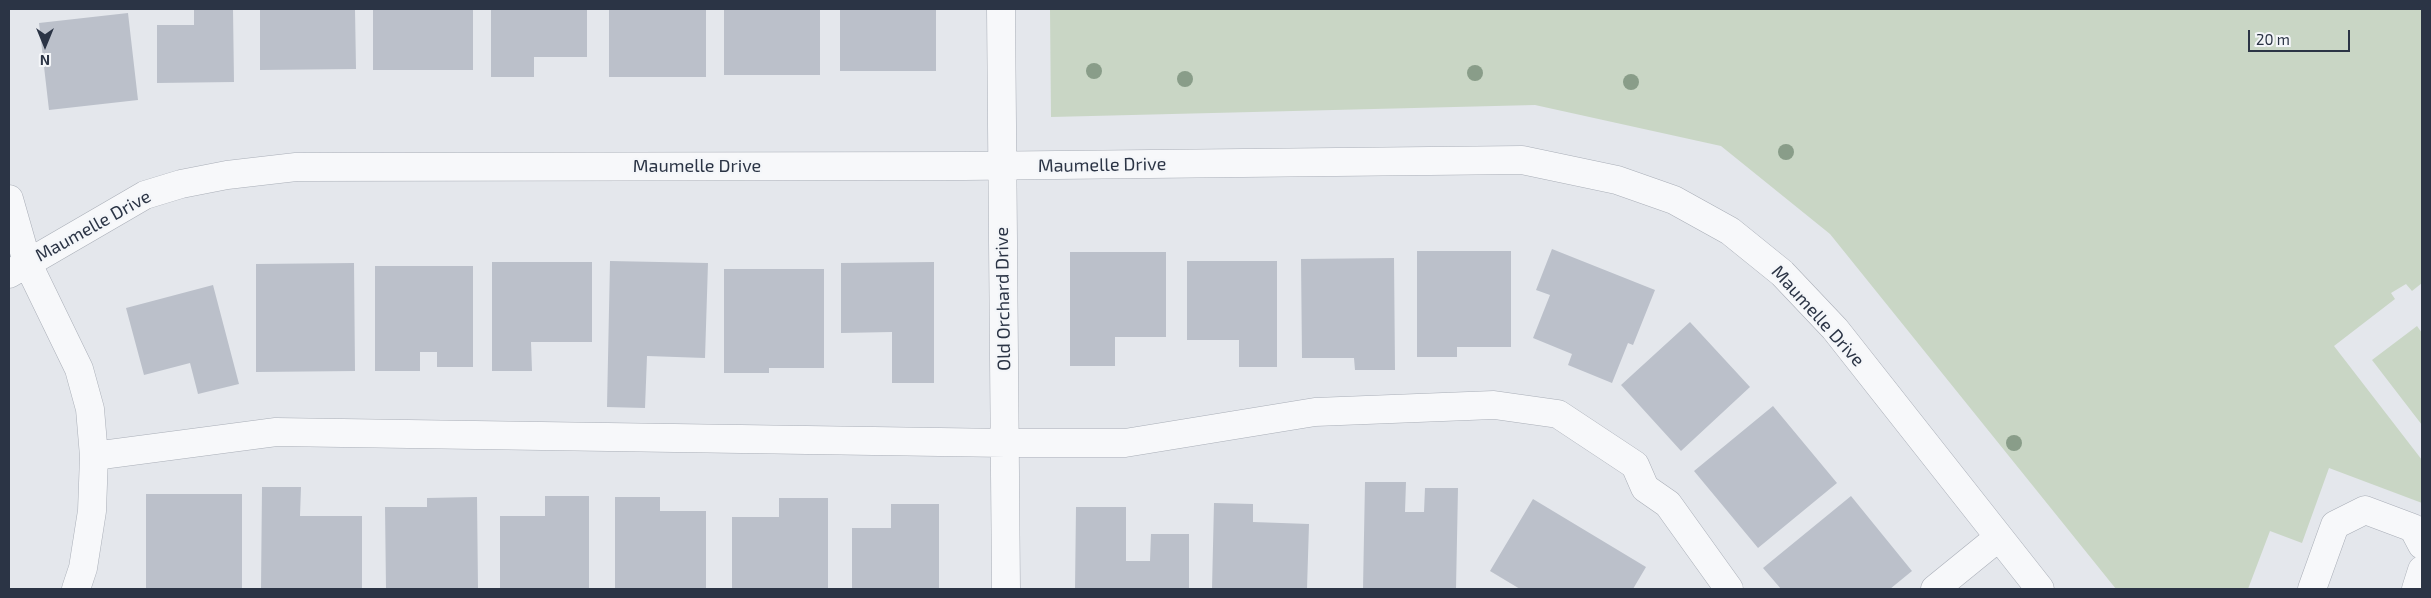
<!DOCTYPE html>
<style>
body{margin:0}
#map{position:relative;width:2431px;height:598px;overflow:hidden;background:#e4e7ec;font-family:"Exo 2",sans-serif}
canvas{display:block}
.frame{position:absolute;inset:0;border:10px solid #2b3445;pointer-events:none}
.north{position:absolute;left:20px;top:20px;width:50px;height:50px;-webkit-text-stroke:4px #f4f6f9;paint-order:stroke;rotate:180deg;font-size:14px;font-weight:700;line-height:20px;text-align:center;color:#2b3445}
.north::after{content:'';display:block;margin:auto;width:18px;height:22px;background:#2b3445;clip-path:polygon(50% 0,100% 100%,50% 72%,0 100%)}
.scale{position:absolute;left:2248px;top:30px;width:102px;height:22px;box-sizing:border-box;border:2px solid #2b3445;border-top:0;padding-left:6px;font-size:15px;line-height:18px;white-space:nowrap;color:#2b3445;-webkit-text-stroke:4px #f4f6f9;paint-order:stroke}
</style>
<div id="map">
<canvas width="2431" height="598"></canvas>
<div class="frame"></div>
<div class="north">N</div>
<div class="scale">20 m</div>
</div>
<script>
const ctx = document.querySelector('canvas').getContext('2d');
ctx.lineJoin = 'round';
function paint(path, color) { ctx.fillStyle = color; ctx.fill(path, 'evenodd'); }
const poly = rows => new Path2D(rows.map(r => 'M' + r).join(''));
function strokePath(path, color, width, dash) { ctx.strokeStyle = color; ctx.lineWidth = width; ctx.lineCap = dash ? 'butt' : 'round'; ctx.setLineDash(dash || []); ctx.stroke(path); }
function drawText(font, color, halo, rows, align = 'center') {
  ctx.font = font + ' "Exo 2",sans-serif'; ctx.lineWidth = 4.5; ctx.setLineDash([]); ctx.textBaseline = 'middle'; ctx.strokeStyle = halo; ctx.fillStyle = color; for (const [text, x, y, turn = 0] of rows) {
    ctx.save(); ctx.translate(x, y); ctx.rotate((+turn || 0) * Math.PI / 180); ctx.textAlign = isNaN(turn) ? turn : align; if (halo) ctx.strokeText(text, 0, 0); ctx.fillText(text, 0, 0); ctx.restore();
  }
}
paint(poly([
 [1050,9,2422,9,2422,283,2412,291,2406,284,2391,293,2395,299,2334,346,2422,460,2422,503,2329,468,2302,543,2270,531,2248,589,2116,589,1830,234,1721,146,1535,105,1051,117],
 [2417,326,2422,333,2422,425,2372,360]
]), '#c9d6c5');
paint(poly([
 [194,9,233,9,234,82,157,83,157,25,194,25],
 [260,9,355,9,356,69,260,70],
 [373,9,473,9,473,70,373,70],
 [491,9,587,9,587,57,534,57,534,77,491,77],
 [609,9,706,9,706,77,609,77],
 [724,9,820,9,820,75,724,75],
 [840,9,936,9,936,71,840,71],
 [128,13,138,100,49,110,39,23],
 [1552,249,1655,290,1633,345,1628,343,1612,383,1568,365,1572,354,1533,338,1550,295,1536,290],
 [1417,251,1511,251,1511,347,1457,347,1457,357,1417,357],
 [1070,252,1166,252,1166,337,1115,337,1115,366,1070,366],
 [1394,258,1395,370,1355,370,1354,358,1302,358,1301,259],
 [610,261,708,263,705,358,647,356,645,408,607,407],
 [1187,261,1277,261,1277,367,1239,367,1239,340,1187,340],
 [492,262,592,262,592,342,531,342,532,371,492,371],
 [934,262,934,383,892,383,892,332,841,333,841,263],
 [354,263,355,371,256,372,256,264],
 [375,266,473,266,473,367,437,367,437,352,420,352,420,371,375,371],
 [724,269,824,269,824,368,769,368,769,373,724,373],
 [213,285,239,384,198,394,190,363,144,375,126,308],
 [1690,322,1750,387,1681,451,1621,385],
 [1773,406,1837,483,1758,548,1694,471],
 [1365,482,1406,482,1405,512,1424,512,1425,488,1458,488,1456,589,1363,589],
 [262,487,301,487,300,516,362,516,362,589,261,589],
 [146,494,242,494,242,589,146,589],
 [545,496,589,496,589,589,500,589,500,516,545,516],
 [1851,496,1912,571,1890,589,1781,589,1763,568],
 [477,497,478,589,386,589,385,507,427,507,427,498],
 [615,497,660,497,660,511,706,511,706,589,615,589],
 [779,498,828,498,828,589,732,589,732,517,779,517],
 [1533,499,1646,567,1633,589,1520,589,1490,571],
 [1214,503,1253,504,1253,522,1309,524,1307,589,1212,589],
 [891,504,939,504,939,589,852,589,852,528,891,528],
 [1076,507,1126,507,1126,561,1150,561,1151,534,1189,534,1189,589,1075,589]
]), '#bbc0ca');
const minor = poly([
 [1001,9,1006,589],
 [9,199,27,262,79,369,90,409,94,456,92,511,83,568,76,589],
 [9,274,145,195,181,184,227,175,296,167,964,166,1522,160,1617,180,1674,200,1730,231,1782,273,1835,329,2040,589],
 [94,456,276,432,1006,443,1125,443,1315,412,1494,405,1558,414,1635,465,1645,488,1668,504,1729,589],
 [1935,589,1999,537],
 [2312,589,2335,525,2365,510,2413,528,2422,545],
 [2416,589,2422,570]
]);
strokePath(minor, '#a9aeb7', 29);
strokePath(minor, '#f7f8fa', 28);
ctx.fillStyle = '#899d89';
for (const [x, y] of [
 [1094,71],
 [1475,73],
 [1185,79],
 [1631,82],
 [1786,152],
 [2014,443]
]) { ctx.beginPath(); ctx.arc(x, y, 8, 0, 2 * Math.PI); ctx.fill(); }
drawText('18px', '#2b3445', '#f4f6f9', [
 ["Maumelle Drive",1102,165,-1],
 ["Maumelle Drive",697,166],
 ["Maumelle Drive",93,226,-29],
 ["Old Orchard Drive",1003,299,-91],
 ["Maumelle Drive",1818,316,48]
]);
</script>
